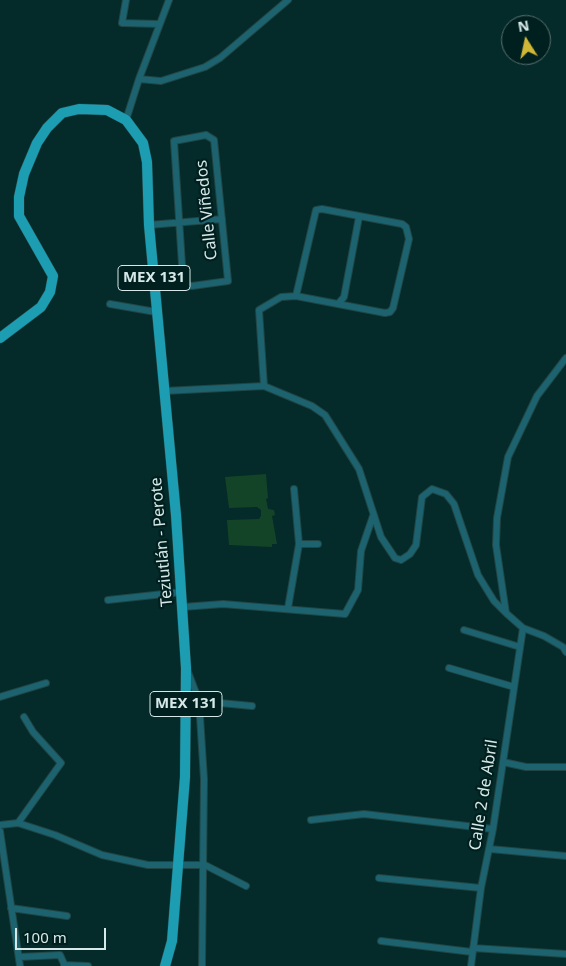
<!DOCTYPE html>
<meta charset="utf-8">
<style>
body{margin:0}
#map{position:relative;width:566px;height:966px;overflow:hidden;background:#042a29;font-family:"Noto Sans",sans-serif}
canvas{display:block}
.north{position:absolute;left:501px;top:15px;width:50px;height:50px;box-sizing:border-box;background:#00201f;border:1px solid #56706f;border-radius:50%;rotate:350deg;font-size:14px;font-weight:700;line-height:20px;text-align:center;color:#d6e9e8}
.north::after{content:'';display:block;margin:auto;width:18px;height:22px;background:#d1b736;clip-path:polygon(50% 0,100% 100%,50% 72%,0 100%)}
.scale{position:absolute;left:15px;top:928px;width:91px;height:22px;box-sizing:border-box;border:2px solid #d6e9e8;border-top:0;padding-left:6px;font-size:15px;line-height:18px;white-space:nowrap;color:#d6e9e8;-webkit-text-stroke:4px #00201f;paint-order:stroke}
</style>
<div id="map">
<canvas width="566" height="966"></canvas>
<div class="north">N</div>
<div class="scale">100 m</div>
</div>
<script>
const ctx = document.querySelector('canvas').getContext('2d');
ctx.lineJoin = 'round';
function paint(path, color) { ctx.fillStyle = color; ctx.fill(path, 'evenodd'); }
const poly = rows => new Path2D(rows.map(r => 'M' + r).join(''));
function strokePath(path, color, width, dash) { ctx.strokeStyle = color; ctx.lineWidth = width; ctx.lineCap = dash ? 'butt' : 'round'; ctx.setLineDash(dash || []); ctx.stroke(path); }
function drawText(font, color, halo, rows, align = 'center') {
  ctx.font = font + ' "Noto Sans",sans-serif'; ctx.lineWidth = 4.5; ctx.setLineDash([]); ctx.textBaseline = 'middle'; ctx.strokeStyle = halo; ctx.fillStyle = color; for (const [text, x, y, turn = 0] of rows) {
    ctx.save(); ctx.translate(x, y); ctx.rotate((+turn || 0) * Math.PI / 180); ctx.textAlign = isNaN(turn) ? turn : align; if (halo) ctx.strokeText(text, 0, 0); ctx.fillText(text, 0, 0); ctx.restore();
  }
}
paint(poly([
 [266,474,268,498,266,499,268,509,274,510,275,515,272,516,277,544,272,544,272,547,229,545,227,520,259,519,261,516,261,510,257,507,229,508,225,477]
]), '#144428');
const minor = poly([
 [126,0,122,23,159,24],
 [139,79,161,81,205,67,220,58,288,0],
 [126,120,139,79,169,0],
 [206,135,214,140,228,281,192,286,186,285,183,280,174,141,206,135],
 [149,225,222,219],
 [110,304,156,312],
 [338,304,344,297,359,217],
 [566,358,537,396,508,457,497,518,496,545,506,613,523,628,544,636,563,647,566,652],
 [264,386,259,310,281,297,296,296,385,313,390,312,393,308,409,239,406,227,402,224,322,209,316,210,296,296],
 [164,391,264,386,312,406,325,415,359,469,381,537,395,558,401,560,410,554,416,545,422,497,432,489,446,494,454,504,478,575,494,601,506,613],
 [299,544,318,544],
 [108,600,182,592],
 [183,607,223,604,345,614,358,590,361,551,373,516],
 [288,608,299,544,294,489],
 [464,630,520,647],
 [449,668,514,687],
 [188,672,199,701,204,779,202,966],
 [0,697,46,683],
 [199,701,252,706],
 [503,762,526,767,566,767],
 [311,820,364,814,493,829],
 [18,823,61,763,33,732,24,717],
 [0,825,18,823,55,835,102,855,148,865,205,865,246,886],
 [0,831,20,966],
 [490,849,566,856],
 [379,878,481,888],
 [11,908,67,916],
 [381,941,472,952],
 [473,948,566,954],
 [19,957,60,955,65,966],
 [64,965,88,966],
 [471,966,481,888,493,829,523,628]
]);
const primary = poly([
 [0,338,41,307,50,292,53,276,19,216,19,197,24,174,37,143,47,128,62,113,79,109,107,110,126,120,143,143,147,162,149,225,176,515,186,668,185,777,172,941,165,966]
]);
strokePath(minor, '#214544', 8);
strokePath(primary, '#214544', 11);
strokePath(minor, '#1c636f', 6);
strokePath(primary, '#1d9db2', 10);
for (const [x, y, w] of [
 [154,278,72],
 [186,704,72]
]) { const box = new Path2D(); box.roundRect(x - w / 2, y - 12.5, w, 25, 4); ctx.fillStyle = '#00201f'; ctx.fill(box); strokePath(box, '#d6e9e8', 1); }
drawText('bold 15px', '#d6e9e8', null, [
 ["MEX 131",154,278],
 ["MEX 131",186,704]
]);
drawText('16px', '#d6e9e8', '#00201f', [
 ["Calle Viñedos",207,210,-96],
 ["Teziutlán - Perote",162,542,-95],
 ["Calle 2 de Abril",484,795,-81]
]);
</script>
